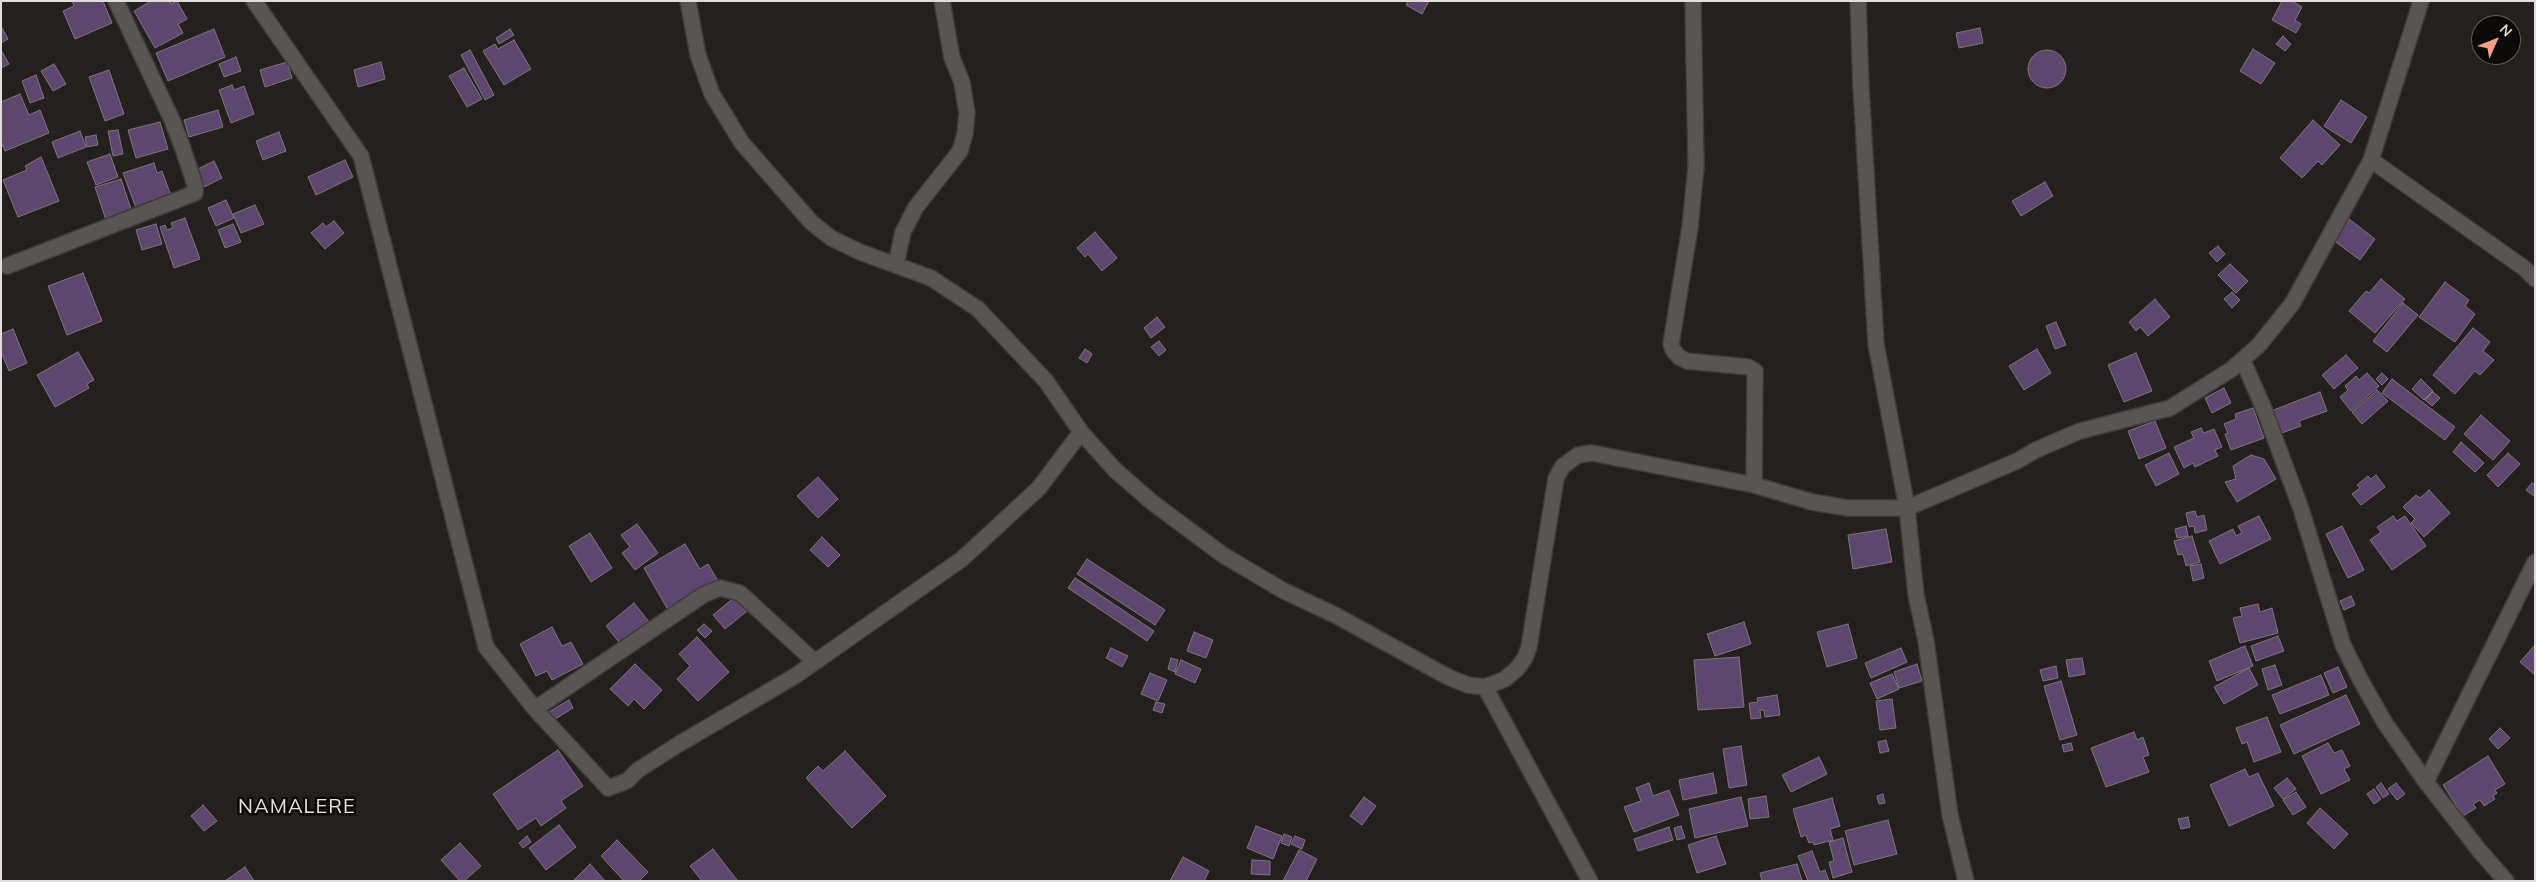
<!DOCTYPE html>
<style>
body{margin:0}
#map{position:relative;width:2536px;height:882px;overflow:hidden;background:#23201e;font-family:Mulish,sans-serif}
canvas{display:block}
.frame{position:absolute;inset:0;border:2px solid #dfdedc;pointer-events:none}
.north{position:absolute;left:2471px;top:15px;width:50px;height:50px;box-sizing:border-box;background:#0b0a09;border:1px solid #605f5d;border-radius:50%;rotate:46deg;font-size:14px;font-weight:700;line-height:20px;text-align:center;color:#dfdedc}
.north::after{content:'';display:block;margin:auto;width:18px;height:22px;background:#f49f86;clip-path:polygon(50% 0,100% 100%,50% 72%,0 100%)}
</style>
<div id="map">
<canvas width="2536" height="882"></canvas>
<div class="frame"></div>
<div class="north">N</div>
</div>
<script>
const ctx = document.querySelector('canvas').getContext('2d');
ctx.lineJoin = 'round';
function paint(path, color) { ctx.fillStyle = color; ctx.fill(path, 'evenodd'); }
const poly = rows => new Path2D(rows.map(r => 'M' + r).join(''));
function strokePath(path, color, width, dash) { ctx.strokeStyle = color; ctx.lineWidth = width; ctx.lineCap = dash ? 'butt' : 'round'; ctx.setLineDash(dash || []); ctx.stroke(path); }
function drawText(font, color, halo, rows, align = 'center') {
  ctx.font = font + ' Mulish,sans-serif'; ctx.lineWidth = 5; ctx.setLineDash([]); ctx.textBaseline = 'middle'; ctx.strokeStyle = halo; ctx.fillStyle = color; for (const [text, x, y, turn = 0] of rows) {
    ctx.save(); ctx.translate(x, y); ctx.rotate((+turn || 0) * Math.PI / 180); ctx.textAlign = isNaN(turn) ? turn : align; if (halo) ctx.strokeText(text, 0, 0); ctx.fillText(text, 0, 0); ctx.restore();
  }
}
const building = poly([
 [72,1,103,1,112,23,75,39,63,11,74,6,72,1],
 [151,1,170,1,171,4,177,1,187,19,178,24,183,33,155,48,134,11,151,1],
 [1408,1,1429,1,1422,14,1406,5,1408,1],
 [2282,1,2292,1,2302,7,2295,20,2301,24,2296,33,2272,20,2282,1],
 [1,26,8,39,1,43,1,26],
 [1980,28,1983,43,1959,48,1956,33,1980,28],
 [214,29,225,57,168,81,156,53,214,29],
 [510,29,514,35,499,44,496,38,510,29],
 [2283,36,2291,44,2285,51,2276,44,2283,36],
 [514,40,531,69,504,85,483,51,495,44,498,49,514,40],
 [2253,49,2275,63,2261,84,2240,71,2253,49],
 '2028 69a19 19 0 1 1 38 0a19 19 0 1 1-38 0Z',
 [1,50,9,64,1,68,1,50],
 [470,50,494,95,485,100,461,55,470,50],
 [236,57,241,71,224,77,219,64,236,57],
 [287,62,292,78,265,87,260,70,287,62],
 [381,62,385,79,358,87,354,70,381,62],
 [54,64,66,84,53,91,41,71,54,64],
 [464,68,482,99,467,107,449,76,464,68],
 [109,70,124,114,105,121,89,77,109,70],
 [36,75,44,98,30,103,22,81,36,75],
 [232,85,234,90,244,86,254,114,231,123,219,90,232,85],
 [20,94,29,115,40,110,49,133,5,151,1,142,1,102,20,94],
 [2341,100,2367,117,2351,143,2324,126,2341,100],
 [218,110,223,127,189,137,184,120,218,110],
 [2313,120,2340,145,2322,165,2318,161,2302,178,2280,158,2313,120],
 [160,122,168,149,136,158,128,130,160,122],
 [118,130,123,154,113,156,108,131,118,130],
 [80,131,86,147,58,158,52,142,80,131],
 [279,132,286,151,263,160,256,141,279,132],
 [96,135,98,145,87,147,85,137,96,135],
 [110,154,118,177,96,185,87,162,110,154],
 [41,157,59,201,18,217,3,180,27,170,25,166,41,157],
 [345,160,353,177,316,195,308,177,345,160],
 [214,161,222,178,202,188,194,171,214,161],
 [154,163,157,173,162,171,171,196,136,208,123,173,154,163],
 [121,179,132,212,106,220,95,187,121,179],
 [2045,182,2053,196,2021,216,2012,201,2045,182],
 [226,200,234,218,216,226,208,208,226,200],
 [255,205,264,224,241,233,233,214,255,205],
 [185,218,200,259,174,268,160,227,165,225,167,230,173,228,171,223,185,218],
 [2349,219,2375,239,2360,260,2333,240,2349,219],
 [334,221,344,233,325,249,311,233,323,223,326,227,334,221],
 [156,224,162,244,142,250,136,230,156,224],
 [233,224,241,242,225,248,218,230,233,224],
 [1095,232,1117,258,1102,271,1088,254,1085,257,1077,248,1095,232],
 [2218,246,2225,254,2217,262,2209,253,2218,246],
 [2230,264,2248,281,2236,293,2218,275,2230,264],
 [83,273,102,321,67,335,48,286,83,273],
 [2381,279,2405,299,2375,333,2349,311,2366,291,2369,293,2381,279],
 [2445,282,2469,300,2465,306,2475,314,2455,342,2419,317,2445,282],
 [2232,292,2240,300,2232,308,2224,299,2232,292],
 [2155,299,2170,317,2148,336,2140,327,2136,331,2129,322,2155,299],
 [2403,303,2418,315,2387,352,2373,341,2403,303],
 [1157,317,1165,327,1151,338,1144,328,1157,317],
 [2056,322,2066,345,2055,349,2046,326,2056,322],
 [2473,328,2490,342,2483,351,2494,360,2480,375,2475,371,2455,394,2433,375,2473,328],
 [13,329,27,363,9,371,1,352,1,334,13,329],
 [1159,341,1166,350,1159,356,1151,347,1159,341],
 [1085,349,1092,354,1087,363,1079,358,1085,349],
 [2037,349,2051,373,2024,390,2009,366,2037,349],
 [78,352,94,380,87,384,89,388,55,407,37,375,78,352],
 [2136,353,2152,391,2124,402,2108,365,2136,353],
 [2346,355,2358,368,2334,389,2322,375,2346,355],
 [2367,373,2379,386,2351,411,2340,397,2348,390,2345,386,2356,376,2359,380,2367,373],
 [2382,373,2388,379,2382,385,2376,379,2382,373],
 [2392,379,2455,427,2445,440,2382,393,2392,379],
 [2421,379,2433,391,2424,400,2412,389,2421,379],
 [2224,388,2231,403,2212,413,2205,398,2224,388],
 [2377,390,2388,401,2362,424,2352,412,2377,390],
 [2320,392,2327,411,2299,421,2301,426,2279,434,2271,411,2320,392],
 [2433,392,2440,398,2432,406,2425,400,2433,392],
 [2253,408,2264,438,2231,450,2225,434,2228,433,2224,424,2236,419,2235,414,2253,408],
 [2481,415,2510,441,2493,460,2464,434,2481,415],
 [2155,421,2166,448,2139,459,2128,431,2155,421],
 [2201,428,2204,433,2214,429,2222,447,2215,450,2218,456,2195,467,2193,463,2184,468,2174,447,2194,438,2191,432,2201,428],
 [2461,442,2484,463,2475,472,2453,452,2461,442],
 [2169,453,2179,474,2156,486,2145,465,2169,453],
 [2508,453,2520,464,2498,487,2487,475,2508,453],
 [2251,455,2264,459,2276,479,2237,502,2225,482,2236,479,2233,466,2251,455],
 [2376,475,2385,487,2361,505,2352,494,2360,488,2357,485,2368,476,2371,479,2376,475],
 [818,477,838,499,818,518,797,496,818,477],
 [2532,483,2535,485,2535,497,2526,490,2532,483],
 [2429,490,2450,513,2424,537,2411,523,2415,519,2403,507,2416,495,2420,498,2429,490],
 [2195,511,2197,517,2204,515,2207,530,2195,533,2194,526,2189,527,2186,513,2195,511],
 [2259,516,2271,539,2220,564,2209,541,2233,529,2236,536,2242,533,2238,526,2259,516],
 [2393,516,2397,521,2405,516,2426,546,2392,570,2370,540,2381,532,2377,527,2393,516],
 [637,524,658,553,635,570,622,553,630,547,621,535,637,524],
 [2186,526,2188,536,2177,538,2175,529,2186,526],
 [2342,526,2364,570,2348,578,2326,534,2342,526],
 [1886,529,1892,562,1853,569,1848,535,1886,529],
 [590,533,612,568,591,582,569,546,590,533],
 [2192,536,2200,562,2186,566,2183,554,2178,555,2174,541,2192,536],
 [822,537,840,555,828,567,810,550,822,537],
 [685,544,700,569,708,564,718,581,668,610,644,568,685,544],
 [1087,559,1165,610,1155,625,1077,574,1087,559],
 [2201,564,2204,578,2193,581,2190,566,2201,564],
 [1075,578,1154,631,1147,641,1068,588,1075,578],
 [2351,596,2355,605,2344,610,2340,601,2351,596],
 [735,597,747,611,725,629,713,615,735,597],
 [634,603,650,623,622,646,606,626,634,603],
 [2258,604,2260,612,2272,608,2278,633,2240,643,2233,618,2242,616,2240,608,2258,604],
 [1744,622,1751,644,1715,656,1707,634,1744,622],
 [704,624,712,631,705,638,697,630,704,624],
 [1848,624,1857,658,1827,667,1817,632,1848,624],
 [552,627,562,646,571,642,583,664,552,680,547,671,536,676,520,644,552,627],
 [1194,632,1213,640,1206,658,1187,651,1194,632],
 [2278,636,2284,651,2256,661,2251,646,2278,636],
 [697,637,729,672,698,701,677,679,690,666,679,654,697,637],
 [2535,645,2535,675,2520,662,2535,645],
 [2245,646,2253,666,2217,681,2209,661,2245,646],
 [1111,648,1128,656,1122,667,1106,658,1111,648],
 [1901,648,1907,662,1871,678,1865,663,1901,648],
 [1739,657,1744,707,1698,710,1694,660,1739,657],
 [1171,658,1178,660,1175,672,1168,669,1171,658],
 [2082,658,2085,674,2069,677,2066,660,2082,658],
 [1181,660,1201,669,1195,683,1175,674,1181,660],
 [635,664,662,690,644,709,634,699,628,706,610,689,635,664],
 [1917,664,1922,681,1899,688,1894,672,1917,664],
 [2275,665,2282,685,2268,690,2262,669,2275,665],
 [2056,666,2058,678,2043,681,2040,670,2056,666],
 [2338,667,2347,687,2333,693,2324,673,2338,667],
 [2249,668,2258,685,2224,704,2214,687,2249,668],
 [1150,673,1167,680,1158,701,1141,694,1150,673],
 [1892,674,1899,689,1877,699,1870,683,1892,674],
 [2321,675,2329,695,2280,714,2272,695,2321,675],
 [2061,681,2077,735,2060,740,2044,686,2061,681],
 [1777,695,1780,715,1765,717,1764,710,1760,710,1761,718,1751,719,1749,703,1758,702,1757,698,1777,695],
 [2346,695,2360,724,2294,754,2280,725,2346,695],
 [1892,699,1896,728,1880,730,1876,701,1892,699],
 [569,700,573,708,552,721,547,713,569,700],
 [1156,702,1165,704,1162,713,1153,710,1156,702],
 [2267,717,2281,752,2254,762,2247,742,2242,744,2236,728,2267,717],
 [2500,728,2510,738,2498,749,2489,739,2500,728],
 [2134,732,2137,740,2143,737,2149,755,2143,757,2149,772,2106,787,2091,748,2134,732],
 [1886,740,1889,751,1880,753,1878,742,1886,740],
 [2071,743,2073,750,2064,752,2062,745,2071,743],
 [2328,743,2334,753,2342,750,2350,766,2344,769,2350,780,2321,794,2302,756,2328,743],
 [1741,746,1747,785,1729,788,1723,749,1741,746],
 [558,750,583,786,561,801,566,808,541,826,536,818,518,830,493,794,558,750],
 [845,751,886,796,852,828,806,778,818,766,823,771,845,751],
 [2488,756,2505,784,2495,790,2497,793,2493,796,2495,799,2484,806,2480,800,2473,804,2476,808,2463,816,2443,785,2488,756],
 [1819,757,1827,774,1791,792,1782,775,1819,757],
 [2245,769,2249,777,2258,773,2274,806,2229,826,2210,785,2245,769],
 [1713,773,1717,793,1683,800,1679,780,1713,773],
 [2287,778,2296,789,2283,799,2274,788,2287,778],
 [1649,783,1653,796,1669,790,1679,815,1634,832,1624,807,1641,801,1636,788,1649,783],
 [2381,783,2389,794,2383,798,2376,787,2381,783],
 [2396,783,2405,794,2397,800,2388,789,2396,783],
 [2374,789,2381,799,2374,804,2367,794,2374,789],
 [2296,792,2306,807,2293,815,2283,800,2296,792],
 [1883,794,1885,803,1879,804,1877,796,1883,794],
 [1766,796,1769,817,1750,819,1748,799,1766,796],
 [1364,797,1376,806,1362,825,1350,816,1364,797],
 [1741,797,1748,826,1695,838,1689,809,1741,797],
 [1832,798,1840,826,1830,829,1833,840,1814,845,1813,842,1809,843,1806,835,1801,837,1793,809,1832,798],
 [203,805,217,821,204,831,191,816,203,805],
 [2320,808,2348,834,2334,849,2307,823,2320,808],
 [2188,817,2190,827,2181,829,2178,819,2188,817],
 [1888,820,1897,854,1854,865,1845,831,1888,820],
 [559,825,576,847,546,870,529,848,559,825],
 [1256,826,1282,836,1273,859,1247,848,1256,826],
 [1681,826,1685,838,1677,840,1674,828,1681,826],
 [1669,827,1673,840,1638,851,1634,839,1669,827],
 [1284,834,1292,837,1289,846,1281,843,1284,834],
 [527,836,531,842,523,848,519,843,527,836],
 [1295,836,1305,840,1302,849,1291,844,1295,836],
 [1716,836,1726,864,1697,873,1688,845,1716,836],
 [1843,838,1852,872,1833,878,1829,862,1834,861,1829,842,1843,838],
 [617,840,648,872,639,881,624,881,601,856,617,840],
 [460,843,481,866,464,881,460,881,441,860,460,843],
 [713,849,737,880,736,881,702,881,690,866,713,849],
 [1299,850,1317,859,1306,881,1283,881,1299,850],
 [1812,851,1820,872,1825,870,1829,881,1808,881,1798,856,1812,851],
 [1183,857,1209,871,1204,881,1170,881,1183,857],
 [1252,860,1270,861,1270,875,1251,874,1252,860],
 [590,864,605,881,573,881,590,864],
 [1797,864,1802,881,1762,881,1760,873,1797,864],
 [245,867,254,881,225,881,245,867]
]);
paint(building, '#5d476f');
strokePath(building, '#7a787b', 1);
const street = poly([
 [254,1,361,156,486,647,535,709,608,788,627,781,638,770,679,744,795,676,962,559,1039,488,1081,432],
 [688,1,698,55,712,94,742,143,811,222,831,238,860,252,931,278,978,309,1046,381,1081,432,1115,470,1153,503,1223,555,1284,591,1335,615,1448,677,1468,685,1485,687,1505,679,1517,669,1525,658,1529,647,1556,478,1563,466,1578,455,1592,453,1754,485,1812,502,1848,508,1907,508,2017,461,2036,450,2080,431,2170,408,2232,369,2259,345,2292,304,2371,160,2421,1],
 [1693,1,1696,167,1690,227,1671,344,1673,350,1679,357,1687,361,1748,367,1755,371,1754,485],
 [1858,1,1861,87,1876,344,1907,508,1916,595,1926,641,1950,815,1966,881],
 [2371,160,2524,268,2535,279],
 [896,264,903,232,916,207,960,151,965,134,967,113,962,82,952,58,942,1],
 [7,266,195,193,195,185,182,146,172,120,116,1],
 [2243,361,2264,409,2301,509,2343,645,2361,681,2385,723,2426,782,2479,850,2506,881],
 [1485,687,1590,881],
 [535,709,703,595,720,588,740,593,815,662],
 [2426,782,2535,562]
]);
strokePath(street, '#3f3d3b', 18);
strokePath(street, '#585553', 15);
ctx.letterSpacing = '1px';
drawText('20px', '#e7e4e0', '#0b0a09', [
 ["NAMALERE",297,807]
]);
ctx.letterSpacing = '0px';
</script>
